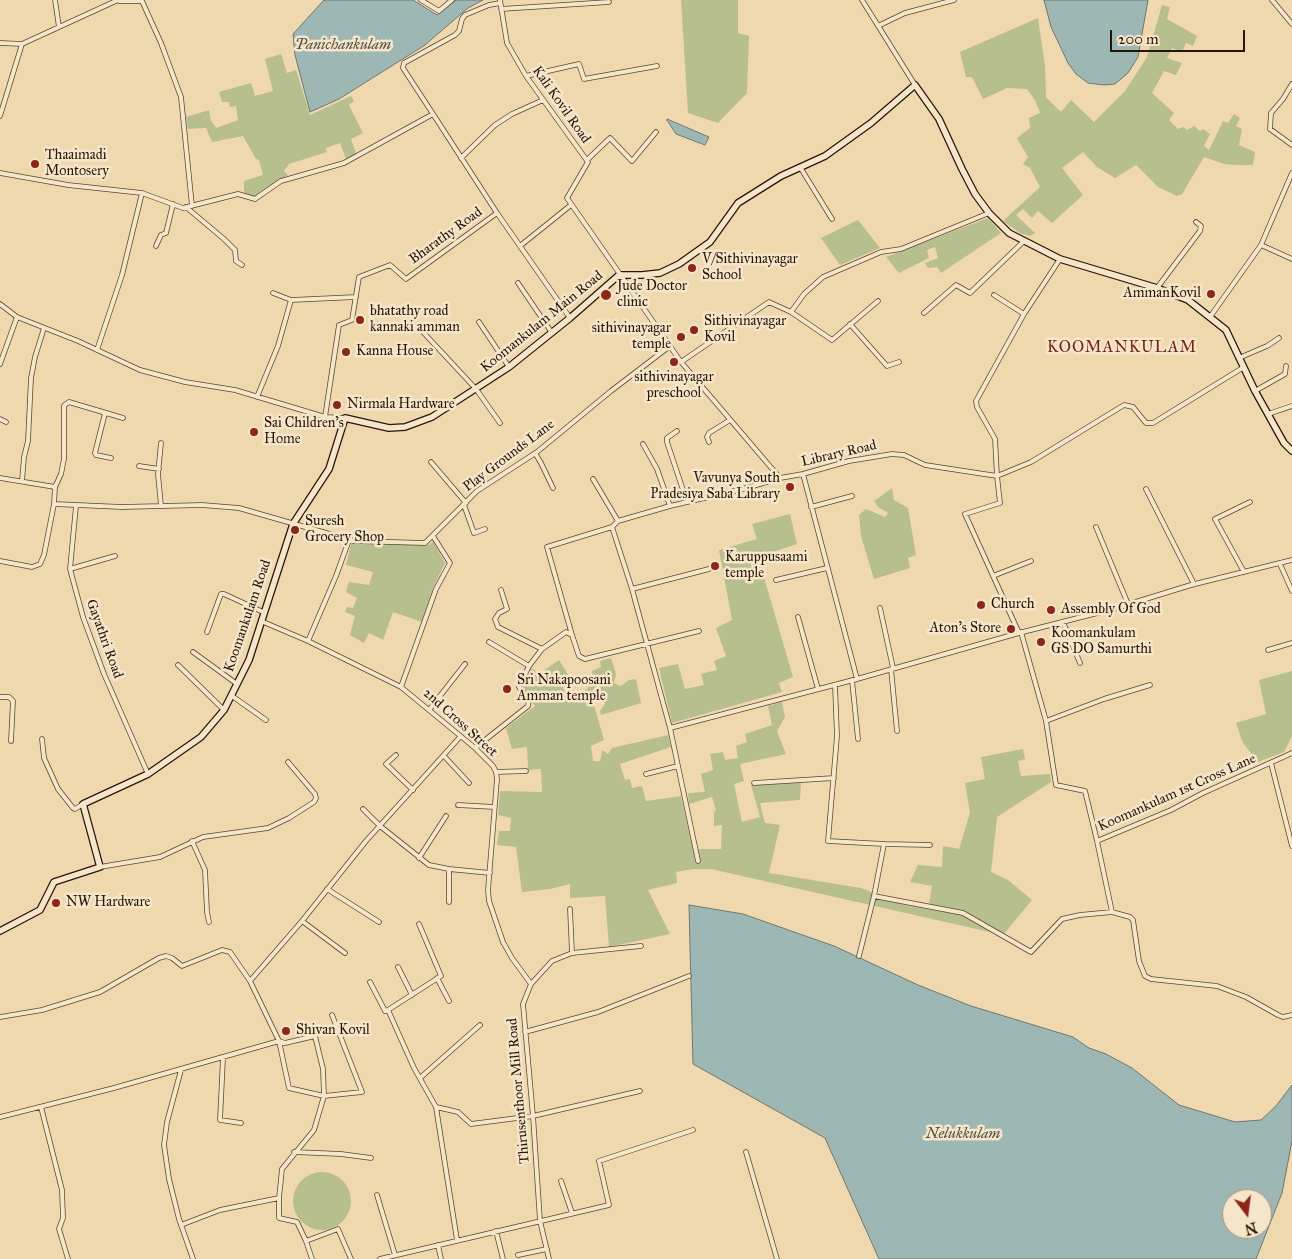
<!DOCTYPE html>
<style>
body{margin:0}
#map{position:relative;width:1292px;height:1259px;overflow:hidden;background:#f0d8ae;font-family:"IM FELL Great Primer",serif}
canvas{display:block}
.north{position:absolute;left:1222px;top:1189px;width:50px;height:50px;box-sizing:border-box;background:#f5e6ca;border:1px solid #a3927c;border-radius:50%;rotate:165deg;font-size:14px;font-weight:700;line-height:20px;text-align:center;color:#271506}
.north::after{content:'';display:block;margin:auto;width:18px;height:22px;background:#8f2418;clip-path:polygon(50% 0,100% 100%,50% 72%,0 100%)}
.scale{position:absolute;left:1110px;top:30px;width:135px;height:22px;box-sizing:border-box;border:2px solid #271506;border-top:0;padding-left:6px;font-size:15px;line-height:18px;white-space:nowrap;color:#271506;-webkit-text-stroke:4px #f5e6ca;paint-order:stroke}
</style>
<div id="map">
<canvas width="1292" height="1259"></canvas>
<div class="north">N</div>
<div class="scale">200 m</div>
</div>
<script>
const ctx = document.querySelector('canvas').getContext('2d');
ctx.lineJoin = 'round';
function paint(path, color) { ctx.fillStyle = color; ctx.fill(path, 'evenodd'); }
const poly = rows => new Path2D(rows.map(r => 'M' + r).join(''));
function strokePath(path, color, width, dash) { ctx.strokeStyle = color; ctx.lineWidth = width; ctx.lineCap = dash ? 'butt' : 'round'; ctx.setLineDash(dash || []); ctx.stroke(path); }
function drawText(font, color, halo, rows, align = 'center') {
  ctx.font = font + ' "IM FELL Great Primer",serif'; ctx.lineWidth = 5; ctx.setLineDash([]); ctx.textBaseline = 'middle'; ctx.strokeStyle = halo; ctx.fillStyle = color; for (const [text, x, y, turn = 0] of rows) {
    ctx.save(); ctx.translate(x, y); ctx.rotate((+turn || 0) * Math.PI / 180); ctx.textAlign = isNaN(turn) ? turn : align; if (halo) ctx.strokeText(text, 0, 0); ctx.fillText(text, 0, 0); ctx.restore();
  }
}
paint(poly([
 [681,0,738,0,738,33,749,36,747,93,718,123,688,113],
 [1162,5,1170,7,1167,19,1197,36,1193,46,1186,43,1182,52,1172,48,1167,58,1182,63,1176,75,1164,71,1152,93,1174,113,1169,120,1178,129,1183,127,1187,130,1194,126,1200,131,1203,129,1210,134,1204,146,1209,150,1223,121,1228,123,1234,114,1240,118,1236,126,1242,129,1239,145,1255,152,1253,165,1234,165,1224,164,1204,157,1182,194,1177,196,1158,187,1136,165,1115,178,1097,167,1083,152,1062,168,1083,195,1052,223,1038,211,1032,218,1023,209,1016,215,1035,233,1030,236,1020,233,1003,221,1040,187,1030,168,1023,164,1028,157,1017,138,1030,128,1029,118,1040,113,1035,100,1027,89,1007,88,983,99,972,77,966,77,960,52,1038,18,1045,66,1046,97,1061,112,1071,100,1094,122,1125,91,1147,57],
 [281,54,287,73,296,70,310,115,351,96,354,101,349,105,363,133,351,139,356,154,346,159,340,143,326,148,327,152,289,164,284,171,288,175,255,197,244,193,244,181,263,175,259,160,256,159,243,136,212,142,206,128,188,129,186,117,209,110,211,121,216,128,238,120,236,106,230,107,229,102,222,102,219,92,251,83,255,96,273,91,265,59],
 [988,218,1001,233,941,273,937,267,928,268,925,263,938,258,935,247,927,250,929,258,899,273,886,257],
 [858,220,880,248,840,265,821,238],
 [892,488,894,500,908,508,916,555,908,558,910,568,874,579,861,536,859,515,866,509,885,517,888,513,878,507,874,501],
 [790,514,797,544,758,557,793,677,779,683,782,692,672,723,659,668,678,664,685,689,704,685,701,674,717,670,714,661,726,656,716,628,732,620,719,550,757,539,752,524],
 [433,541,445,563,433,588,422,622,393,612,383,640,369,633,364,643,350,635,355,616,345,612,347,607,353,608,357,598,346,592,349,582,369,585,373,572,346,565,351,544,429,545],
 [611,658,616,674,614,683,621,686,629,680,636,679,641,703,601,715,600,711,605,704,604,699,598,695,592,698,604,740,591,746,593,761,600,761,602,751,604,751,608,754,612,748,668,735,671,747,620,764,625,780,630,779,632,788,642,786,646,801,681,796,693,849,721,849,722,825,714,826,714,812,716,810,712,797,689,804,688,793,705,792,701,774,713,770,710,754,723,752,725,760,738,758,736,746,747,742,745,734,772,725,768,706,782,702,785,717,777,731,786,754,740,764,744,781,734,784,742,822,760,817,751,785,801,782,800,800,760,803,765,823,780,825,769,873,861,888,905,905,974,917,959,910,929,904,932,886,910,882,918,865,942,867,943,846,959,849,970,813,965,783,985,779,981,757,1023,749,1025,759,1018,761,1021,776,1050,774,1051,782,997,817,991,872,1008,880,1032,900,1003,935,711,869,693,869,676,872,677,883,648,890,670,934,609,947,605,896,570,898,570,884,550,889,522,892,516,847,497,845,499,831,510,831,511,818,498,815,500,791,542,792,541,769,528,770,527,747,512,749,506,728,535,706,522,688,530,668,540,673,559,660,569,676,561,681,568,701,587,689,593,681,592,671,601,667,600,661],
 [1292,671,1292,736,1284,752,1258,762,1243,743,1236,723,1266,714,1259,680],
 '293 1201a29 29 0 1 1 58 0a29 29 0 1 1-58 0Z'
]), '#b6bf8d');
const water = poly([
 [324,0,413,0,437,15,456,0,483,0,468,8,425,45,339,99,310,112,295,55,293,34,324,0],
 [1044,0,1148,0,1138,57,1128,73,1115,84,1104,85,1088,83,1076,74,1068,63,1051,27,1044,0],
 [667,120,667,119,709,137,705,145,676,134,667,120],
 [689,905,743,914,834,946,918,985,971,1006,1073,1037,1089,1048,1106,1054,1132,1068,1179,1105,1235,1122,1261,1120,1276,1106,1292,1085,1292,1141,1282,1193,1256,1259,879,1259,825,1138,693,1064,689,905],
 [1232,1199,1262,1199,1262,1229,1232,1229,1232,1199]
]);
paint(water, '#9db8b4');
strokePath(water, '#6e776e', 1);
const street = poly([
 [55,0,59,27],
 [421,0,439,11,452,0],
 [500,0,507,43,526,76,588,162,567,198,681,362,780,478],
 [862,0,915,85],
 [1272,0,1292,24],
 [119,1,142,1,161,43,181,97,192,206],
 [501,9,609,2],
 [878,26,905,13,954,0],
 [0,43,22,44,118,0],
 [526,76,579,64,584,79,657,66],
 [1292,84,1283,99,1271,113,1270,129,1292,145],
 [433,114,403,68,404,63,455,35,459,31,462,19,465,15,489,5,500,3],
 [0,116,22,44],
 [461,158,495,125,512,114,543,100],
 [587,160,610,138,632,161,656,132],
 [800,167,832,219],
 [0,173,68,185,142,193,183,208,238,194,255,199,281,181,344,163,433,114,497,213,570,318],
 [186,207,224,239,235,250,236,261,242,265],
 [1261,245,1292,259],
 [156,246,161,235,166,233,173,204],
 [520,246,571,205],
 [518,283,552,333],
 [1157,288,1200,231,1201,226,1196,222],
 [273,293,291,300,356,297],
 [994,295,1024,314],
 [0,304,17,317],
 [791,312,832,340,878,301],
 [924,313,956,285,970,293,1024,241],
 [1210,317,1261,245,1292,173],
 [479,322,509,367],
 [850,324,887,366,899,362],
 [422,331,476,389,500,423],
 [97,350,122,275,142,193],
 [1239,358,1267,346,1279,338],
 [681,362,769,302,791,312,804,294,823,277,881,252,901,249,989,213],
 [0,364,17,317,78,341,140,370,185,382,235,390,325,417,345,418],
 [1255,391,1285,374,1286,366],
 [257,397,278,346,291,300],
 [105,413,95,453,96,455,111,458],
 [1268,414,1292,406],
 [325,417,339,325,352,320,359,277,390,265,406,279,497,213],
 [0,419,6,422],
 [677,431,667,438,667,442,687,502],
 [709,442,707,437,709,433,730,420],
 [643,444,657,469,670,506],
 [535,453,541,463,553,488],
 [431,462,466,503],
 [139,466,159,469],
 [803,474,857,679],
 [0,478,55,487,54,504,122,507,202,505,239,508,354,541,425,543,477,491,537,452,611,391,670,346],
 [593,479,618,521],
 [22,481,24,457,28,441,31,378,35,357,44,328],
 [55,487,61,474,64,459,64,406,66,404,69,402,123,418],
 [1146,489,1194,584],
 [464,505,474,533,485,529],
 [76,506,70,569,83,617,104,674,148,774],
 [161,506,158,474,161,443],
 [811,507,852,496],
 [612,527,632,589,670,728,698,861],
 [1096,527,1128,604],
 [0,561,32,567,40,564,44,555,54,504],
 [1280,564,1292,591],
 [70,569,115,556],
 [1244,572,1215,519,1250,502],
 [993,576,1031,561],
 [776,580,827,568],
 [632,589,709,569],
 [501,590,507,609,499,613,495,619,498,627,542,649],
 [880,608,893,668],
 [798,617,818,689],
 [261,621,308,641,401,687,475,748,493,766,496,772,497,779,488,890,489,901,503,942,512,958,531,984],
 [1063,622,1080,663],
 [207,632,221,594,224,594,263,612],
 [1021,632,1046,721,1056,785,1085,791,1097,841,1171,810,1203,793,1292,753],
 [1019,633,965,514,1000,503,997,476,995,439,977,407,976,401,1024,314,1060,259],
 [572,635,547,547,612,527,618,521,670,506,743,489,780,478,803,474,849,461,892,454,904,455,925,465,997,476,1031,462,1124,405,1133,407,1146,423,1153,423,1244,367],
 [308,641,336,576,349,540],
 [489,642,529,666],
 [1268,650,1292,643],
 [193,652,237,684],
 [178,665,224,710],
 [891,669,897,731],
 [852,680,858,739],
 [835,685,837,736,828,841,884,844,930,845],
 [401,687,436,589,450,563,433,536],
 [232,696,266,720],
 [0,697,9,697,13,701,11,741],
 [429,710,465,664],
 [1046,721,1104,699,1150,685],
 [670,728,857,679,1019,633,1113,609,1191,585,1292,560],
 [42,739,44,758,58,789,73,808,75,809,83,804],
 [475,748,528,706,529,700,519,687,529,666,542,649,566,632,572,635,579,656,585,659,699,631],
 [396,755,386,764,413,790],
 [444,756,469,783],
 [1271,763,1292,846],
 [496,772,526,771],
 [646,774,678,766],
 [754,783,834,778],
 [458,805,494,807],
 [363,809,380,826,429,865,449,869,490,873],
 [192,841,205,870,207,912,209,922],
 [1097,841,1112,912],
 [419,858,446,816],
 [100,867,160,857,203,837,268,828,289,818,314,802,316,798,315,794,288,762],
 [327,889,379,922],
 [874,896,963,913,1031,952,1062,919,1080,915,1112,912,1130,917,1133,920,1139,961,1145,976,1151,979,1217,986,1246,997,1278,1015,1283,1017,1292,1015],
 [449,902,449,869],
 [570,909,572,953],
 [302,921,345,953],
 [419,924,441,976,388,1010,414,1068,436,1107],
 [859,956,874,896,884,844],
 [398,967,412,995],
 [437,978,449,1001],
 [370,982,383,1007,385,1011,388,1010],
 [332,1015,362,1092,324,1096,323,1069,315,1036,285,1043,279,1041,250,981,302,921,366,841,460,737],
 [0,1017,42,1010,100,992,159,958,166,956,172,958,182,966,222,950,230,952,250,981],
 [525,1032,598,1012,689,976],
 [223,1058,220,1120,241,1123],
 [181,1070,167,1122,164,1145,169,1179,179,1219,193,1259],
 [420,1078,480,1025],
 [41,1107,62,1190,63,1218,59,1229,68,1259],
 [0,1117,114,1088,279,1041,289,1088,324,1096,314,1130,282,1169,279,1198,279,1218,297,1222,306,1241,312,1259],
 [294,1152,341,1154,371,1158],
 [746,1152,777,1259],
 [561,1181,572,1213],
 [377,1195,395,1255],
 [181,1225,220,1210,279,1198],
 [496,1231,503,1259],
 [457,1240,436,1107,458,1112,471,1124,533,1116,640,1091],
 [306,1241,338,1229,351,1259],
 [438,1245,441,1259],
 [518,1255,547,1249],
 [380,1259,609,1205,599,1161,693,1130],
 [549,1259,540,1221,533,1116,523,1004,531,984,552,961,572,953,641,946]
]);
const secondary = poly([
 [0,931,40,910,54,882,100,867,83,804,148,774,201,737,224,710,249,660,293,524,329,469,345,418,389,428,405,427,432,417,509,367,570,318,619,275,642,275,660,273,679,264,710,242,738,203,781,176,825,156,871,123,915,85,939,119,962,169,975,194,989,213,1009,233,1060,259,1157,288,1188,300,1226,330,1255,391,1284,443,1292,451]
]);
strokePath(street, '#594630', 5.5);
strokePath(secondary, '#271506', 8);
strokePath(street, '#f5e6ca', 4);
strokePath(secondary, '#f5e6ca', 5.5);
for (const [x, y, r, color] of [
 [35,164,5,"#8f2418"],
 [692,268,5,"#8f2418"],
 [1211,294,5,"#8f2418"],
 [606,295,6,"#8f2418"],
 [360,320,5,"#8f2418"],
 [694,330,5,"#8f2418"],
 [681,337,5,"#8f2418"],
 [346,352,5,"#8f2418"],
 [674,362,5,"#8f2418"],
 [337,405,5,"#8f2418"],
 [254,432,5,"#8f2418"],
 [790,487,5,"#8f2418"],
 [295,530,5,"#8f2418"],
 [715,566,5,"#8f2418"],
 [981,605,5,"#8f2418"],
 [1051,610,5,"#8f2418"],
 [1011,629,5,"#8f2418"],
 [1041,642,5,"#8f2418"],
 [507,689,5,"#8f2418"],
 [56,903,5,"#8f2418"],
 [286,1031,5,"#8f2418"]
]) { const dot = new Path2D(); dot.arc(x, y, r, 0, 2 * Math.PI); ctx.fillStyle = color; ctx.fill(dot); strokePath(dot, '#f5e6ca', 2); }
drawText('14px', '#271506', '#f5e6ca', [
 ["Kali Kovil Road",561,105,55],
 ["Bharathy Road",446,236,-36],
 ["Koomankulam Main Road",542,322,-39],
 ["Library Road",839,454,-13],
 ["Play Grounds Lane",509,456,-37],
 ["Koomankulam Road",248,616,-71],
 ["Gayathri Road",104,639,70],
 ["2nd Cross Street",460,723,42],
 ["Koomankulam 1st Cross Lane",1177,793,-24],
 ["Thirusenthoor Mill Road",519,1091,-95]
]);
drawText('14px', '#271506', '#f5e6ca', [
 ["Thaaimadi",45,156],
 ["Montosery",45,172],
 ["V/Sithivinayagar",702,260],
 ["School",702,276],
 ["Jude Doctor",617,287],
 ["clinic",617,303],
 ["AmmanKovil",1201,294,"right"],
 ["bhatathy road",370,312],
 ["kannaki amman",370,328],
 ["Sithivinayagar",704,322],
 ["Kovil",704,338],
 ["sithivinayagar",671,329,"right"],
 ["temple",671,345,"right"],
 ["Kanna House",356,352],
 ["sithivinayagar",674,378,"center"],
 ["preschool",674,394,"center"],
 ["Nirmala Hardware",347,405],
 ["Sai Children's",264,424],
 ["Home",264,440],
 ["Vavunya South",780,479,"right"],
 ["Pradesiya Saba Library",780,495,"right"],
 ["Suresh",305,522],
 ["Grocery Shop",305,538],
 ["Karuppusaami",725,558],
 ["temple",725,574],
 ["Church",991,605],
 ["Assembly Of God",1061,610],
 ["Aton's Store",1001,629,"right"],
 ["Koomankulam",1051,634],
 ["GS DO Samurthi",1051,650],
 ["Sri Nakapoosani",517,681],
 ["Amman temple",517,697],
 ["NW Hardware",66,903],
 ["Shivan Kovil",296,1031]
], 'left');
drawText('italic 15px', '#504e43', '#f5e6ca', [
 ["Panichankulam",343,45],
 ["Nelukkulam",963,1134]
]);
ctx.letterSpacing = '1px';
drawText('16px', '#7a1f14', '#f5e6ca', [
 ["KOOMANKULAM",1122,348]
]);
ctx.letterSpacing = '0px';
</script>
